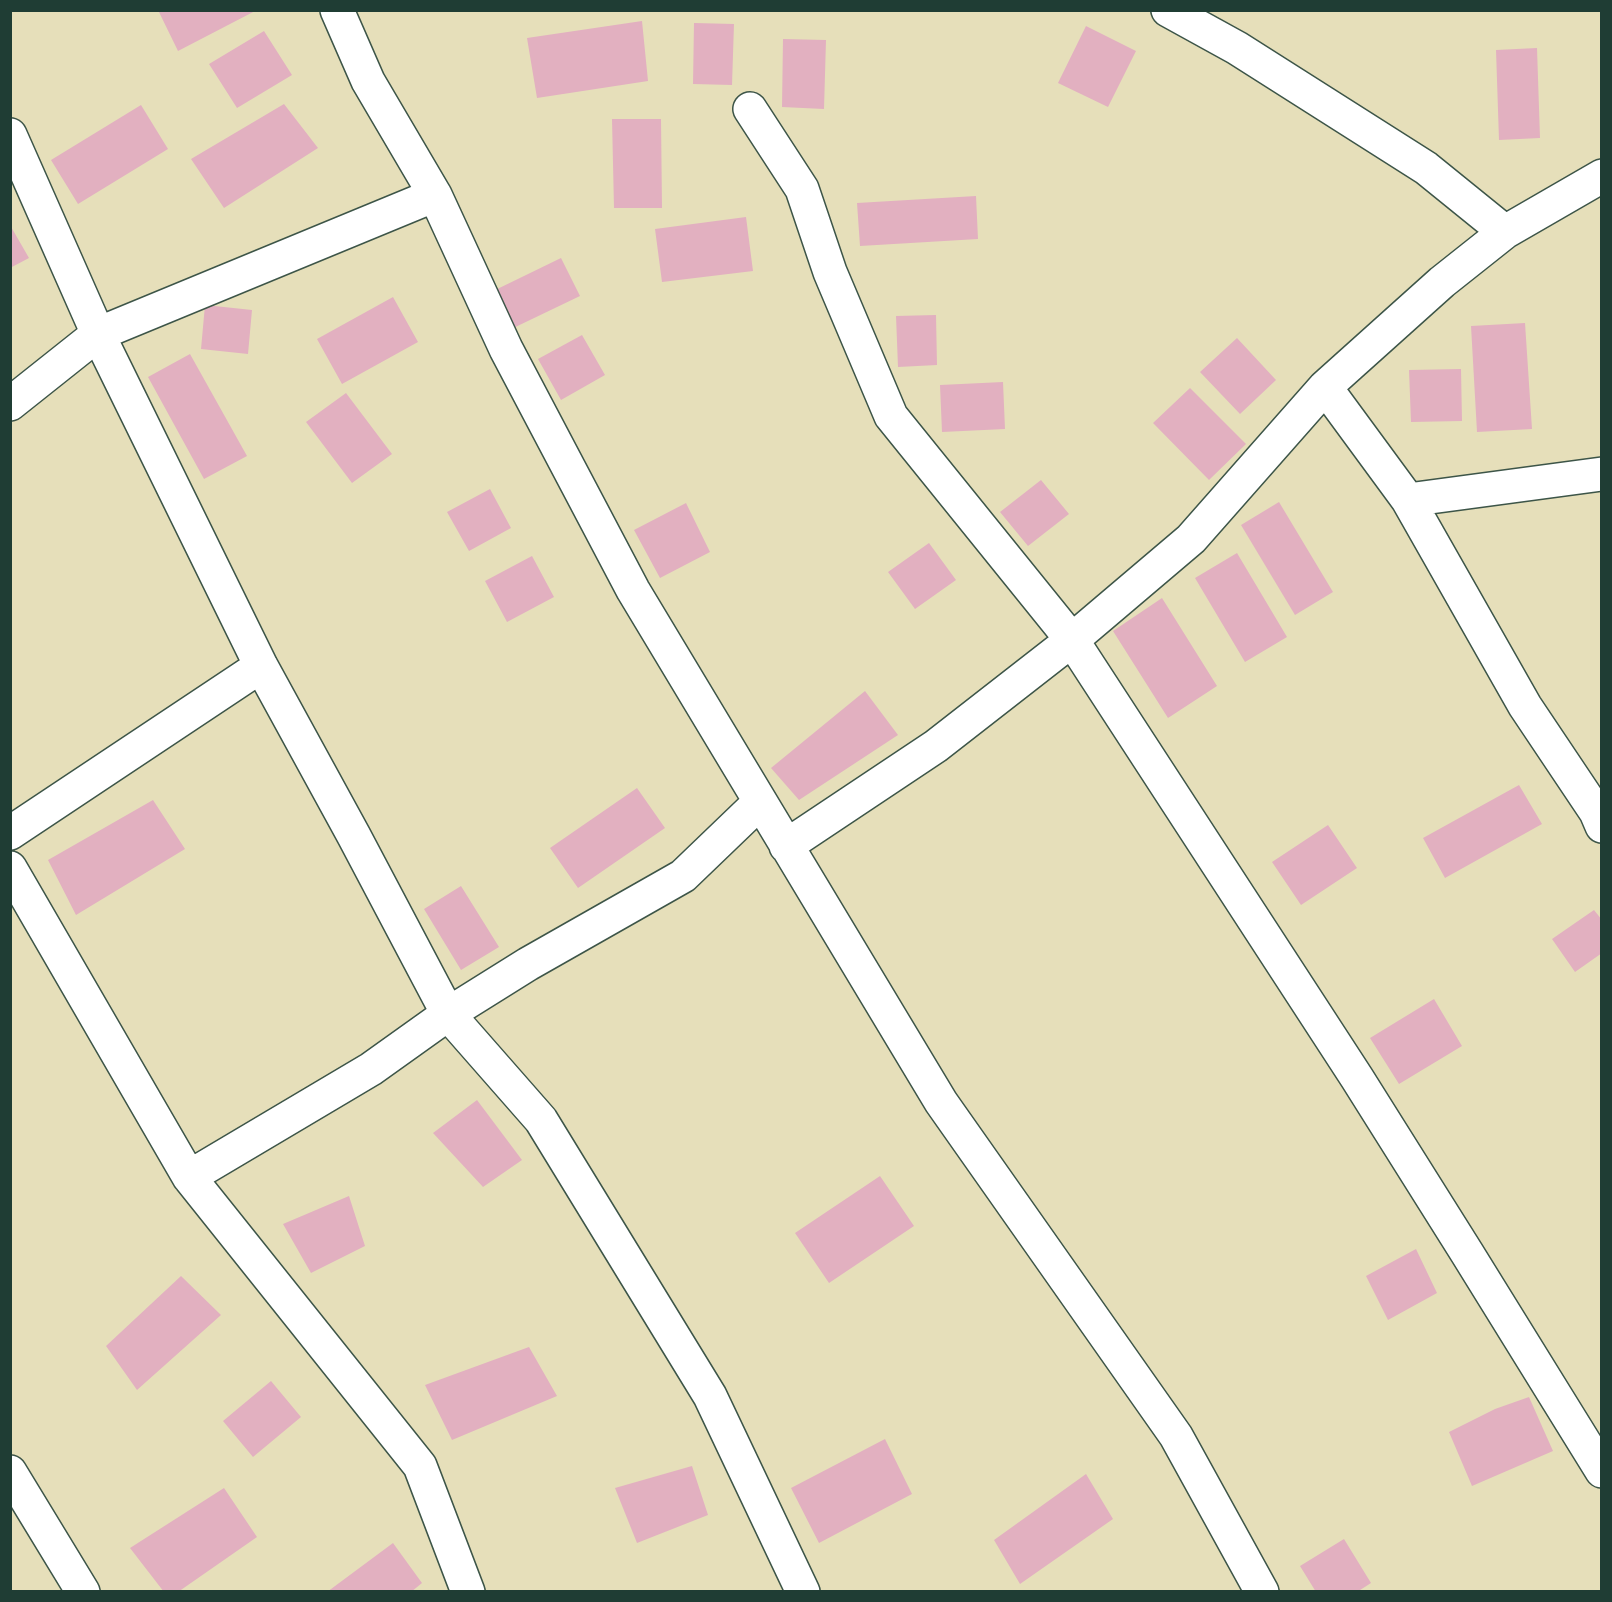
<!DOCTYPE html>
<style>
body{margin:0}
#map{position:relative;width:1612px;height:1602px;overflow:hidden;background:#e6dfba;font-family:Vollkorn,serif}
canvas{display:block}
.frame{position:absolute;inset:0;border:12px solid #1f3d34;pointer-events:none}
</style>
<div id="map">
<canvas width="1612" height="1602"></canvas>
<div class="frame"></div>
</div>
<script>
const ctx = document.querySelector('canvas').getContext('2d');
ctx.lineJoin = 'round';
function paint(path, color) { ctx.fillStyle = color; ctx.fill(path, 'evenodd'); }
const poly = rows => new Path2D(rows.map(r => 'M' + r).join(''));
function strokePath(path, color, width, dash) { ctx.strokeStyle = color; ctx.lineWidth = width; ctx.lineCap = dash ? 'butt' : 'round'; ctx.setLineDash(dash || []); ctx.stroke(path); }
paint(poly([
 [158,10,257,10,178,51],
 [642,21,648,81,537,98,527,38],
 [694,23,734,24,732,85,693,84],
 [1086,26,1136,51,1108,107,1058,83],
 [264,31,292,75,237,108,209,64],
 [783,39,826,40,824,109,782,107],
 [1537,48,1540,138,1499,140,1496,50],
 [284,104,318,148,224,208,191,159],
 [141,105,168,149,78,204,51,160],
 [612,119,661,119,662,208,614,208],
 [976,196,978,239,860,246,857,203],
 [746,217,753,271,662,282,655,229],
 [10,225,29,258,10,268],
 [561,258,580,296,505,332,487,294],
 [393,297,418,342,342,384,317,339],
 [205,305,252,310,248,354,201,349],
 [936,315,937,365,898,367,896,316],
 [1525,323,1532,429,1477,432,1471,326],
 [582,335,605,375,561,400,538,359],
 [1237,338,1276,380,1240,414,1200,372],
 [190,354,247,456,204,479,148,377],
 [1461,369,1462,421,1411,422,1409,370],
 [1003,382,1005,429,942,432,940,385],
 [1190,388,1246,444,1209,480,1153,423],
 [346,393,392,454,352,483,306,422],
 [1041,480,1069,514,1028,546,1000,512],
 [490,489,511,528,469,551,447,512],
 [1279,502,1333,592,1295,615,1241,525],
 [686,503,710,552,660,578,634,530],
 [929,543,956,580,915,609,888,572],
 [1237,553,1287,637,1245,662,1195,578],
 [532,556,554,597,507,622,485,581],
 [1162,598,1217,686,1168,718,1113,631],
 [865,691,898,735,799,800,771,768],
 [1519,785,1542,824,1445,878,1423,838],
 [637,788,665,828,578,888,550,848],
 [153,800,185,849,76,915,48,860],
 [1328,825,1357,868,1301,905,1272,862],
 [461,886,499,947,461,970,424,909],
 [1594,910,1602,920,1602,953,1575,972,1552,939],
 [1434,999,1462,1046,1399,1084,1370,1038],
 [477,1100,522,1160,483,1187,433,1133],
 [880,1176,914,1226,829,1283,795,1233],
 [349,1196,365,1246,311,1273,283,1224],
 [1416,1249,1437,1293,1388,1320,1366,1276],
 [181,1276,221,1315,137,1390,106,1346],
 [529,1347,557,1396,452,1440,425,1385],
 [271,1381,301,1417,253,1457,223,1421],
 [1529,1397,1553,1451,1472,1486,1449,1432,1495,1409],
 [885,1439,912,1494,819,1543,791,1488],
 [692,1466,708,1515,637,1543,615,1488],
 [1086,1474,1113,1519,1020,1584,994,1540],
 [224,1488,257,1537,178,1592,164,1592,130,1548],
 [1344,1539,1371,1583,1357,1592,1316,1592,1300,1566],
 [393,1543,422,1583,411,1592,327,1592]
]), '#e2b0c0');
const minor = poly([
 [337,10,368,81,435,195,506,349,633,590,941,1102,1176,1436,1262,1592],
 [1168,10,1237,48,1426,168,1505,232],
 [750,109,802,189,830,272,891,416,1072,640,1357,1078,1467,1253,1602,1471],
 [10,135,98,334,261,666,354,836,448,1014,371,1069,189,1177],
 [1325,387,1408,500,1525,706,1596,812,1602,826],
 [10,404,98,334,435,195],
 [1408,500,1602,474],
 [760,802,683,876,528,964,448,1014,541,1120,710,1396,803,1592],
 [10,833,261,666],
 [786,846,936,746,1072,640,1191,539,1325,387,1442,282,1505,232,1602,176],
 [10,868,189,1177,420,1466,468,1592],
 [10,1472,83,1592]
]);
strokePath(minor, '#3d5548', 36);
strokePath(minor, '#fff', 33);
</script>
